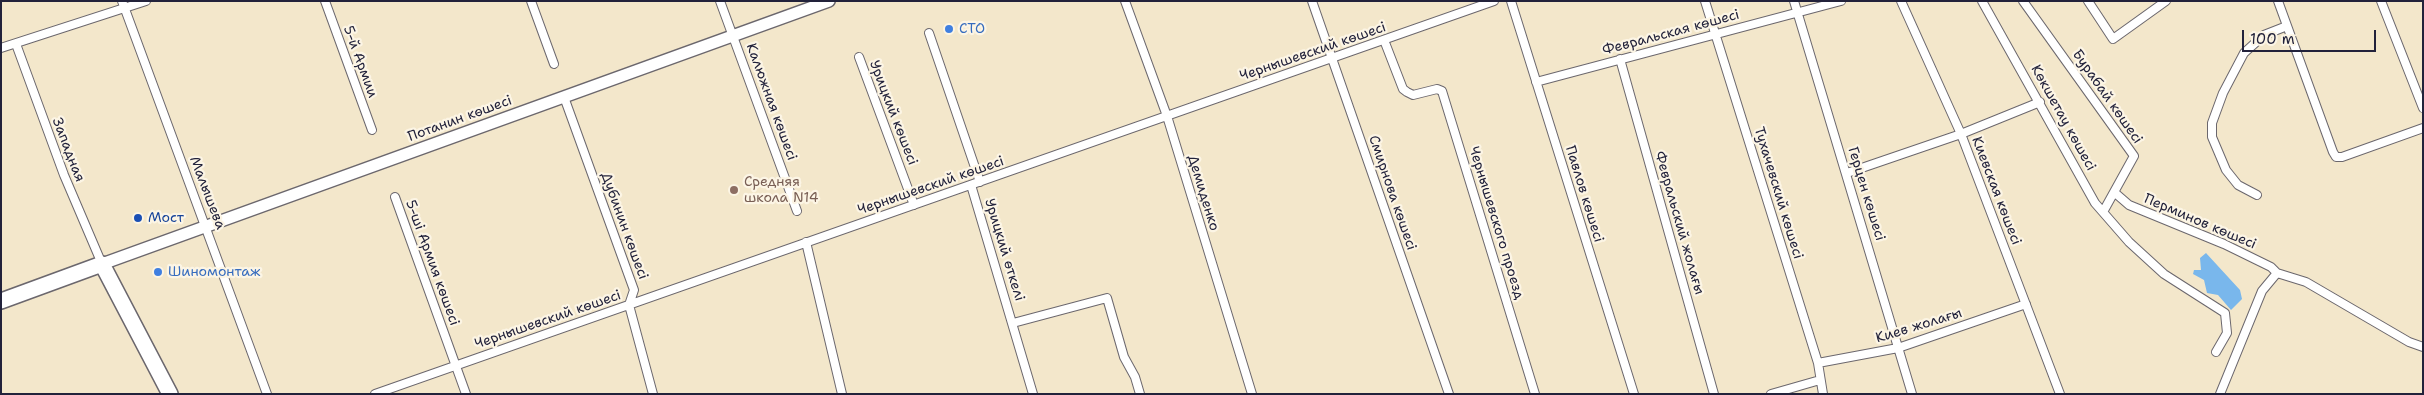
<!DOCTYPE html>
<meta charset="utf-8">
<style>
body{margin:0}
#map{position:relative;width:2424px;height:395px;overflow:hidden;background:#f3e7cb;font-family:"Shantell Sans",sans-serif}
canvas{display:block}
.frame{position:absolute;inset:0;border:2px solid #22223b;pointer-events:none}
.scale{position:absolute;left:2242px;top:30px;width:134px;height:22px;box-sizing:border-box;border:2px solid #22223b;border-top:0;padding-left:6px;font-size:15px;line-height:18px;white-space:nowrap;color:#22223b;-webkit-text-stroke:4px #fcf5e5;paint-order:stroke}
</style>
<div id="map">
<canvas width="2424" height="395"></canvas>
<div class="frame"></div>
<div class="scale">100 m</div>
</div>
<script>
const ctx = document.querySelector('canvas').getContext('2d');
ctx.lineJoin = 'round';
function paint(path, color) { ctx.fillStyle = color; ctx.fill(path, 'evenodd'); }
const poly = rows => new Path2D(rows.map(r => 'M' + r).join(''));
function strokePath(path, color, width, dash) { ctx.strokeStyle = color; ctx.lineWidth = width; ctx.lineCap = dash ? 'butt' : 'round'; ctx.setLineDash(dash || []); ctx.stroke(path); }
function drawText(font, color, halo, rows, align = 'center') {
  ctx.font = font + ' "Shantell Sans",sans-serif'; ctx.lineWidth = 4.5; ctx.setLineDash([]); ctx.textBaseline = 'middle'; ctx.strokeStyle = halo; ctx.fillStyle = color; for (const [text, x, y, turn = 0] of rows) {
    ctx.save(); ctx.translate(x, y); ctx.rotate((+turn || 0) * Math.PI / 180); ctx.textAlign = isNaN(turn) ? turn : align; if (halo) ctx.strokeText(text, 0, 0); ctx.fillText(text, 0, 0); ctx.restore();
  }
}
paint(poly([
 [2206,253,2240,290,2242,299,2231,310,2218,295,2207,293,2204,280,2193,274,2194,270,2201,270,2200,258]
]), '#79b7ec');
const street = poly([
 [122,1,267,394],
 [325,1,372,130],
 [531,1,554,64],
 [720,1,797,211],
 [1125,1,1167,116,1252,394],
 [1312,1,1449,394],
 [1511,1,1634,394],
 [1705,1,1818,363,1823,394],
 [1794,1,1912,394],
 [1901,1,1961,134,2060,394],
 [1982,1,2095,203,2129,242,2164,274,2225,313,2227,333,2216,352],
 [2023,1,2134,156,2103,212],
 [2088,1,2113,39,2166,1],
 [2278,1,2333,152,2336,157,2342,157,2423,128],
 [2381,1,2423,108],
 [929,33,980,182],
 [1384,40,1403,89,1407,92,1413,95,1437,89,1442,91,1535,394],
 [16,44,64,175,102,264],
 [1,48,146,1],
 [859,57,914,205],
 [1620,59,1714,394],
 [1536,82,1841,1],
 [564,97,634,290,629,305,653,394],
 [1847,173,1961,134,2040,102],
 [971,185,1033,394],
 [2114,192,2129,205,2224,244,2271,267,2277,273,2306,282,2409,342,2423,347],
 [2257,195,2238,185,2226,170,2212,137,2212,123,2223,93,2244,53,2264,35,2287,26],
 [395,197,466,394],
 [806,242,842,394],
 [1013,323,1107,298,1124,357,1135,377,1140,394],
 [1818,363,1898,348,2026,304],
 [375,394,1494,1],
 [1771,394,1820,380],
 [2220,394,2262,291,2277,273]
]);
const secondary = poly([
 [102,264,829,1]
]);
const highway = poly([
 [1,301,102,264,170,394]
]);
strokePath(street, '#6b676d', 10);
strokePath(secondary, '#6b676d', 14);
strokePath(highway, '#6b676d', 18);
strokePath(street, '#fff', 8);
strokePath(secondary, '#fff', 11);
strokePath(highway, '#fff', 15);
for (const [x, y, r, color] of [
 [949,29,5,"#3f7fe0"],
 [734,190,5,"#8d6e63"],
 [138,218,5,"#1a4fb4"],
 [158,272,5,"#3f7fe0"]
]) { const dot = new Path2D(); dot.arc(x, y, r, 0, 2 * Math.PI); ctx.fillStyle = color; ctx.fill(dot); strokePath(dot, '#fcf5e5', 2); }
drawText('14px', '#366cbe', '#fcf5e5', [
 ["СТО",959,29],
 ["Шиномонтаж",168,272]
], 'left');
drawText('14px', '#22223b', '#fcf5e5', [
 ["Февральская көшесі",1671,33,-15],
 ["Чернышевский көшесі",1313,52,-19],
 ["5-й Армии",360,62,70],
 ["Бурабай көшесі",2107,97,55],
 ["Калюжная көшесі",771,102,70],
 ["Урицкий көшесі",893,113,69],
 ["Көкшетау көшесі",2063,118,61],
 ["Потанин көшесі",460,119,-20],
 ["Западная",68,150,69],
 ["Чернышевский көшесі",931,186,-19],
 ["Киевская көшесі",1996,191,69],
 ["Малышева",207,193,69],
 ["Демиденко",1203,193,73],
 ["Смирнова көшесі",1392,193,71],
 ["Тухачевский көшесі",1778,193,73],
 ["Павлов көшесі",1584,194,73],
 ["Герцен көшесі",1866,194,73],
 ["Перминов көшесі",2200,222,23],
 ["Чернышевского проезд",1496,223,73],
 ["Февральский жолағы",1679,223,74],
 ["Дубинин көшесі",624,226,70],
 ["Урицкий өткелі",1004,250,73],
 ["5-ші Армия көшесі",432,263,70],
 ["Чернышевский көшесі",548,320,-19],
 ["Киев жолағы",1919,326,-17]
]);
drawText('14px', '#785e54', '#fcf5e5', [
 ["Средняя",744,182],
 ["школа N14",744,198]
], 'left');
drawText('14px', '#164399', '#fcf5e5', [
 ["Мост",148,218]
], 'left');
</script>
